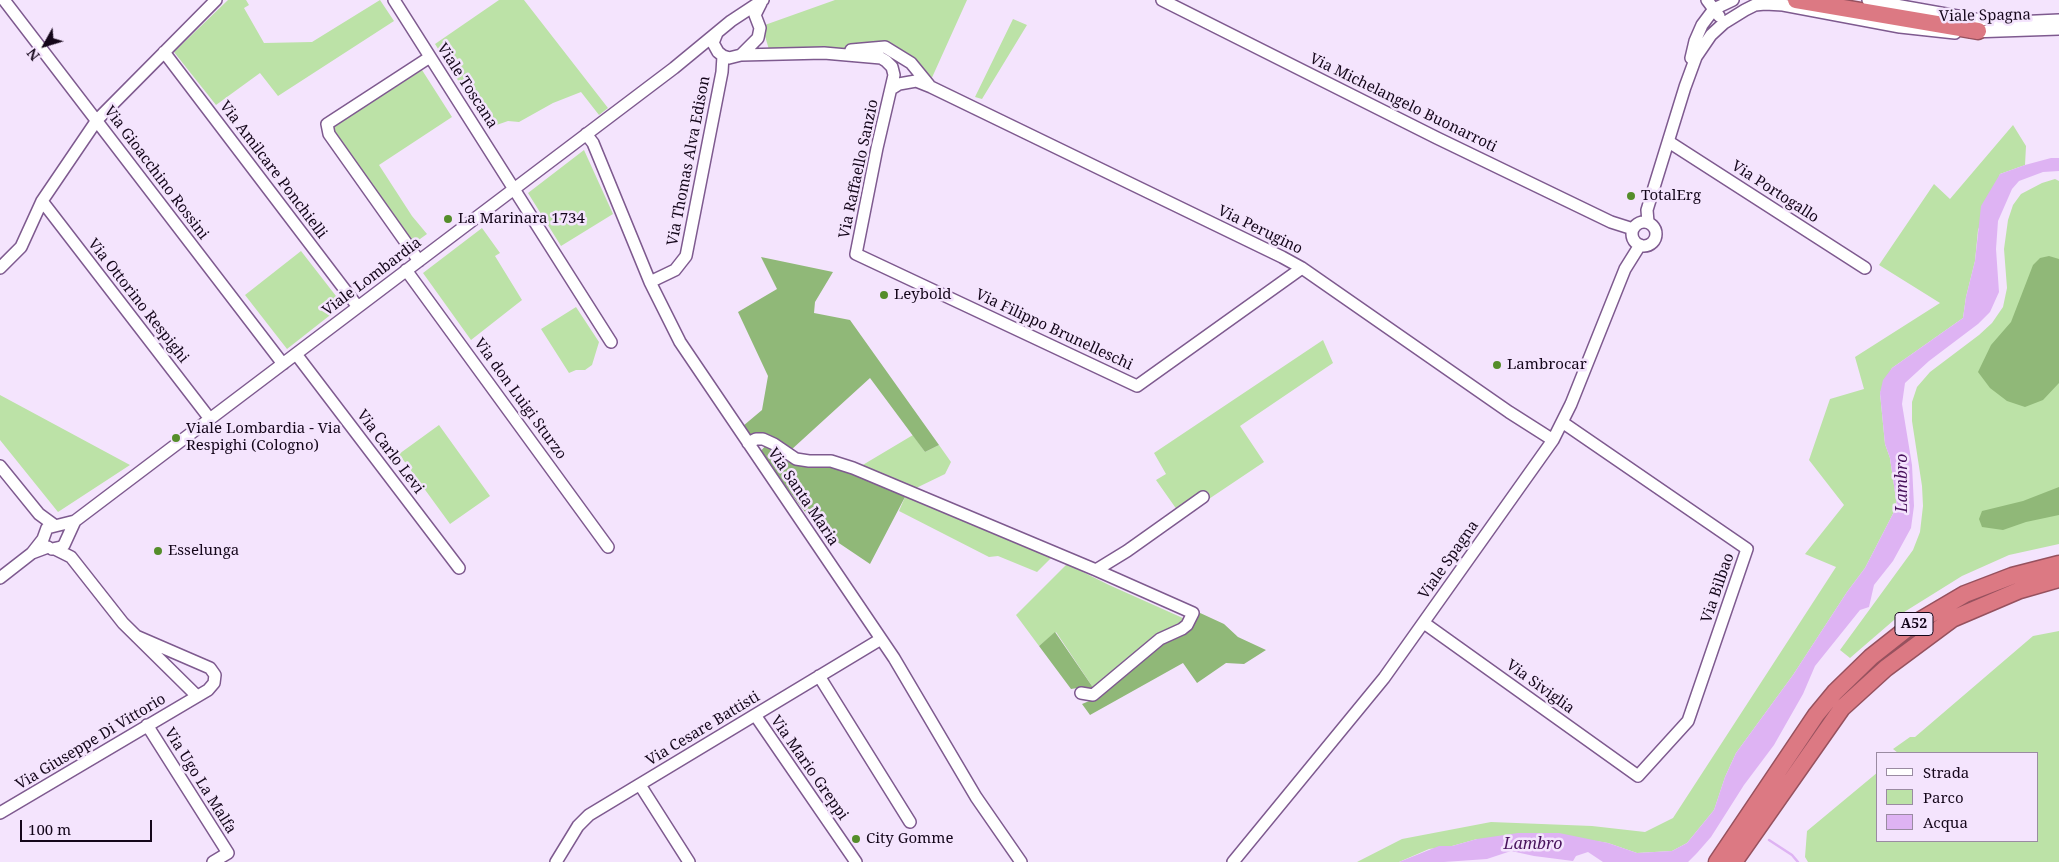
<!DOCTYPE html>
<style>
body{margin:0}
#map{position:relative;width:2059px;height:862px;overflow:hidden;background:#f4e4fd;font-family:"Noto Serif",serif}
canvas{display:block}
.legend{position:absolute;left:1876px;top:752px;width:162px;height:90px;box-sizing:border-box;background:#f4e4fd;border:1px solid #9a8ba2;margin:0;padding:6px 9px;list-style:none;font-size:15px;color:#14061a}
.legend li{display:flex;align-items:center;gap:10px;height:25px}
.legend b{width:25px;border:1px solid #9a8ba2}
.north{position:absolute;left:20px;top:20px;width:50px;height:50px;-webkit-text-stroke:4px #f4e4fd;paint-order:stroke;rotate:231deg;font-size:14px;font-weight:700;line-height:20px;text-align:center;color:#14061a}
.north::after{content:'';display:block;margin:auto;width:18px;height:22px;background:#14061a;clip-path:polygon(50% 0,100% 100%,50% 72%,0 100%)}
.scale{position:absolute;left:20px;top:820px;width:132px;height:22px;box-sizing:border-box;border:2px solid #14061a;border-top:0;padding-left:6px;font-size:15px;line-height:18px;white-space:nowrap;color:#14061a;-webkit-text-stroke:4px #f4e4fd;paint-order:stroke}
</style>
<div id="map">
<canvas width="2059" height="862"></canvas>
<ul class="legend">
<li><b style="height:6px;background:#fff"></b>Strada</li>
<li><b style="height:14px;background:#bce2a7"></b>Parco</li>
<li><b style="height:14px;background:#deb3f3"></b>Acqua</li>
</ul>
<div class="north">N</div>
<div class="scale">100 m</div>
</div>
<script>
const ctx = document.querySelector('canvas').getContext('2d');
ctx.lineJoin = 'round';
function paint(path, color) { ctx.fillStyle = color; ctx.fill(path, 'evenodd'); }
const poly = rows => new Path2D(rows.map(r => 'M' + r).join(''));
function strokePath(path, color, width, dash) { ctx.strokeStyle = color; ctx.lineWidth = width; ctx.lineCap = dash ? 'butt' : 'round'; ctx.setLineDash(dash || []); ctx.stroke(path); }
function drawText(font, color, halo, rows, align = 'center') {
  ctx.font = font + ' "Noto Serif",serif'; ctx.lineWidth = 5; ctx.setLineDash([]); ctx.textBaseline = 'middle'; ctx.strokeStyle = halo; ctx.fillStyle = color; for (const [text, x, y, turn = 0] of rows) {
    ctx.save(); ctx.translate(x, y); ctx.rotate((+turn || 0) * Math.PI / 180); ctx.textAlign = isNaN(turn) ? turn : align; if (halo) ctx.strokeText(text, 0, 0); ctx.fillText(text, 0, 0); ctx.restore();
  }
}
paint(poly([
 [228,0,246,0,249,5,244,8,264,43,312,42,380,0,394,21,278,96,260,73,216,105,174,52],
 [499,0,524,0,608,108,599,115,581,92,553,103,519,122,508,121,488,128,435,44],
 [835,0,967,0,930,82,893,50,770,53,762,26],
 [1013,19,1027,25,982,99,975,97],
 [422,70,452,117,379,165,412,216,427,234,413,244,335,138,334,127],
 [2013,125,2026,146,2025,165,2000,174,1978,230,1975,261,1966,297,1963,318,1892,368,1880,393,1885,444,1890,458,1897,506,1865,568,1847,592,1793,675,1736,753,1725,777,1714,810,1687,843,1672,851,1637,853,1608,843,1589,840,1477,839,1452,846,1429,849,1399,862,1357,862,1402,839,1491,822,1592,826,1645,832,1673,818,1836,567,1805,554,1844,505,1809,460,1830,399,1864,389,1855,357,1940,303,1879,265,1934,184,1950,199],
 [584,150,613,214,561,246,528,193],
 [2055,179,2059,181,2059,544,2009,555,1962,576,1901,614,1850,658,1840,650,1913,550,1920,532,1923,506,1922,486,1912,421,1912,402,1917,387,1930,372,1979,335,1992,323,2003,307,2007,288,2004,249,2008,220,2013,205,2021,194,2042,183],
 [482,228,500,253,495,256,522,300,471,340,423,273],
 [301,251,343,305,287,349,245,295],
 [576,307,599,342,592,365,585,370,576,370,569,373,541,329],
 [1323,340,1333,363,1240,426,1264,462,1182,517,1156,480,1166,474,1154,453],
 [0,395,130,465,58,512,0,440],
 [439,425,490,496,450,524,399,454],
 [913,435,925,452,939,445,951,462,945,474,912,490,861,466],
 [905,497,908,498,1051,558,1037,572,998,556,989,557,899,511],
 [1067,564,1109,585,1185,619,1182,625,1168,629,1157,636,1094,689,1056,632,1039,646,1016,615],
 [2059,631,2059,862,1808,862,1805,857,1807,831,1878,772,1878,841,2038,841,2038,753,1898,753,1893,749,1910,737,1915,737,2033,636]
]), '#bce2a7');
paint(poly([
 [2049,256,2059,259,2059,383,2043,400,2025,407,2007,401,1990,388,1978,372,1991,345,2011,322,2033,265,2040,258],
 [761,257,833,272,815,302,814,313,850,320,939,445,925,452,870,378,791,450,766,435,756,433,749,435,743,426,762,410,768,376,738,312,777,289],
 [766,445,797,463,816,467,836,466,872,479,905,497,870,564,821,531,819,519,808,516,760,452],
 [2059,487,2059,515,2026,522,2003,530,1982,527,1979,519,1982,511,2023,501],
 [1198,612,1224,624,1238,637,1266,650,1244,664,1226,663,1197,683,1183,663,1090,715,1082,704,1094,699],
 [1055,632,1094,689,1084,687,1071,689,1039,646]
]), '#90b878');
paint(poly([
 [2051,158,2059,158,2059,171,2043,172,2019,181,2012,189,1998,221,1996,249,1999,292,1990,312,1978,324,1929,361,1905,383,1902,404,1912,465,1914,506,1911,528,1893,561,1874,585,1869,607,1860,610,1815,666,1803,694,1774,745,1744,785,1711,837,1697,853,1688,862,1603,862,1588,852,1576,856,1573,861,1534,856,1511,851,1487,859,1444,862,1399,862,1439,846,1452,846,1477,839,1518,833,1559,833,1608,843,1637,853,1672,851,1687,843,1714,810,1725,777,1736,753,1793,675,1847,592,1865,568,1897,506,1890,458,1885,444,1880,393,1883,380,1892,368,1963,318,1966,297,1975,261,1981,206,2000,174,2025,165]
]), '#deb3f3');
strokePath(poly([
 [1769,840,1792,855,1798,862]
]), '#deb3f3', 2.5);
const minor = poly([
 [4,0,283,364],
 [394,0,611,342],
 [1162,0,1437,138,1611,222,1633,229],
 [1707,0,1719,16],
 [1868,0,1974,19,2015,22,2059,20],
 [1971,32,2059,29],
 [717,33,713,43,718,52,723,56,729,58,741,55,758,38,760,28,755,15,761,3],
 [851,50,885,47,911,63,929,85],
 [164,52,358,307],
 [741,55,824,53,881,58,886,61,892,67,894,75,877,148,856,254,1137,386,1302,268],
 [1691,58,1695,41,1702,25,1714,9,1733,0],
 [891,89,899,84,916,81,931,87,1282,257,1302,268,1509,412,1553,440],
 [586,134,593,143,650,282,680,342,894,658,976,797,1021,862],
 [1669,142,1865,268],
 [42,201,210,419],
 '1632 234a12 12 0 1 1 24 0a12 12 0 1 1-24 0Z',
 [1648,222,1647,210,1685,87,1696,57,1711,35,1724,23,1745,10,1755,5,1765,4,1783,5,1900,27,1955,33],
 [419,261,329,134,327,124,430,57],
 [0,268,21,247,42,201,97,120,216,0],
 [406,270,608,547],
 [650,282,675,270,686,256,722,72,723,56],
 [296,354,459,568],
 [748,443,756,439,763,439,774,444,796,459,809,461,831,461,853,468,1096,570,1193,613,1187,625,1182,629,1160,639,1093,695,1081,693],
 [0,466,39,514,54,525],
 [52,549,61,547,64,545,75,521],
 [55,549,71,557,123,623,197,696],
 [32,553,43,539,47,528,75,521,674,68,731,21,763,0],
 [1096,570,1127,551,1203,497],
 [0,578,32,553,48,547],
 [1424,623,1638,776,1688,721,1747,549,1562,422],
 [819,676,910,822],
 [755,715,856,862],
 [147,725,228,853,213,862],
 [640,785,689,862],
 [0,813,208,690,214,683,215,675,210,668,136,636],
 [556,862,578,826,589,815,881,639],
 [1233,862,1384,678,1553,440,1571,404,1625,269,1640,245]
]);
const highway = poly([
 [1796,0,1978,31],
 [1717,862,1816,715,1835,692,1871,657,1909,627,1965,594,2012,576,2059,564],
 [1734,862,1842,708,1886,668,1952,619,2020,590,2059,579]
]);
strokePath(minor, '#7e5a8f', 14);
strokePath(highway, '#96515e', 19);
strokePath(minor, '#fff', 11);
strokePath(highway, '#dc7983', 16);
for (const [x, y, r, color] of [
 [1631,196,5,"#548d2a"],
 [448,219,5,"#548d2a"],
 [884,295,5,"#548d2a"],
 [1497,365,5,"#548d2a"],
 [176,438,5,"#548d2a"],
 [158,551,5,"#548d2a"],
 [856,839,5,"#548d2a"]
]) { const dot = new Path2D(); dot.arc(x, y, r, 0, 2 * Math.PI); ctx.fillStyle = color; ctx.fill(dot); strokePath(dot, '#f4e4fd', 2); }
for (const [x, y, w] of [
 [1914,624,38]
]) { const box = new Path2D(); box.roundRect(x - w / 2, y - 11.5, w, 23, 4); ctx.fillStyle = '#f4e4fd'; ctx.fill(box); strokePath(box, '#14061a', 1); }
drawText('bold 14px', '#14061a', null, [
 ["A52",1914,624]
]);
drawText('15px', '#14061a', '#f4e4fd', [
 ["Viale Spagna",1985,16,-1],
 ["Viale Toscana",467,86,57],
 ["Via Michelangelo Buonarroti",1403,103,26],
 ["Via Thomas Alva Edison",689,161,-79],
 ["Via Raffaello Sanzio",859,169,-78],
 ["Via Amilcare Ponchielli",273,170,53],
 ["Via Gioacchino Rossini",156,173,53],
 ["Via Portogallo",1775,192,33],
 ["Via Perugino",1260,230,26],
 ["Viale Lombardia",372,277,-37],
 ["Via Ottorino Respighi",138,301,52],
 ["Via Filippo Brunelleschi",1054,330,25],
 ["Via don Luigi Sturzo",520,399,54],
 ["Via Carlo Levi",390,452,53],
 ["Via Santa Maria",803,497,56],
 ["Viale Spagna",1449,560,-55],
 ["Via Bilbao",1718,588,-71],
 ["Via Siviglia",1540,687,36],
 ["Via Cesare Battisti",703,729,-31],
 ["Via Giuseppe Di Vittorio",91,742,-31],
 ["Via Mario Greppi",809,768,55],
 ["Via Ugo La Malfa",200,781,58]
]);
drawText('15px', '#14061a', '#f4e4fd', [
 ["TotalErg",1641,196],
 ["La Marinara 1734",458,219],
 ["Leybold",894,295],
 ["Lambrocar",1507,365],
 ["Viale Lombardia - Via",186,429],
 ["Respighi (Cologno)",186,446],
 ["Esselunga",168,551],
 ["City Gomme",866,839]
], 'left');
drawText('italic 16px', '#48125c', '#f4e4fd', [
 ["Lambro",1902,483,-90],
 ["Lambro",1533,844]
]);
</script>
